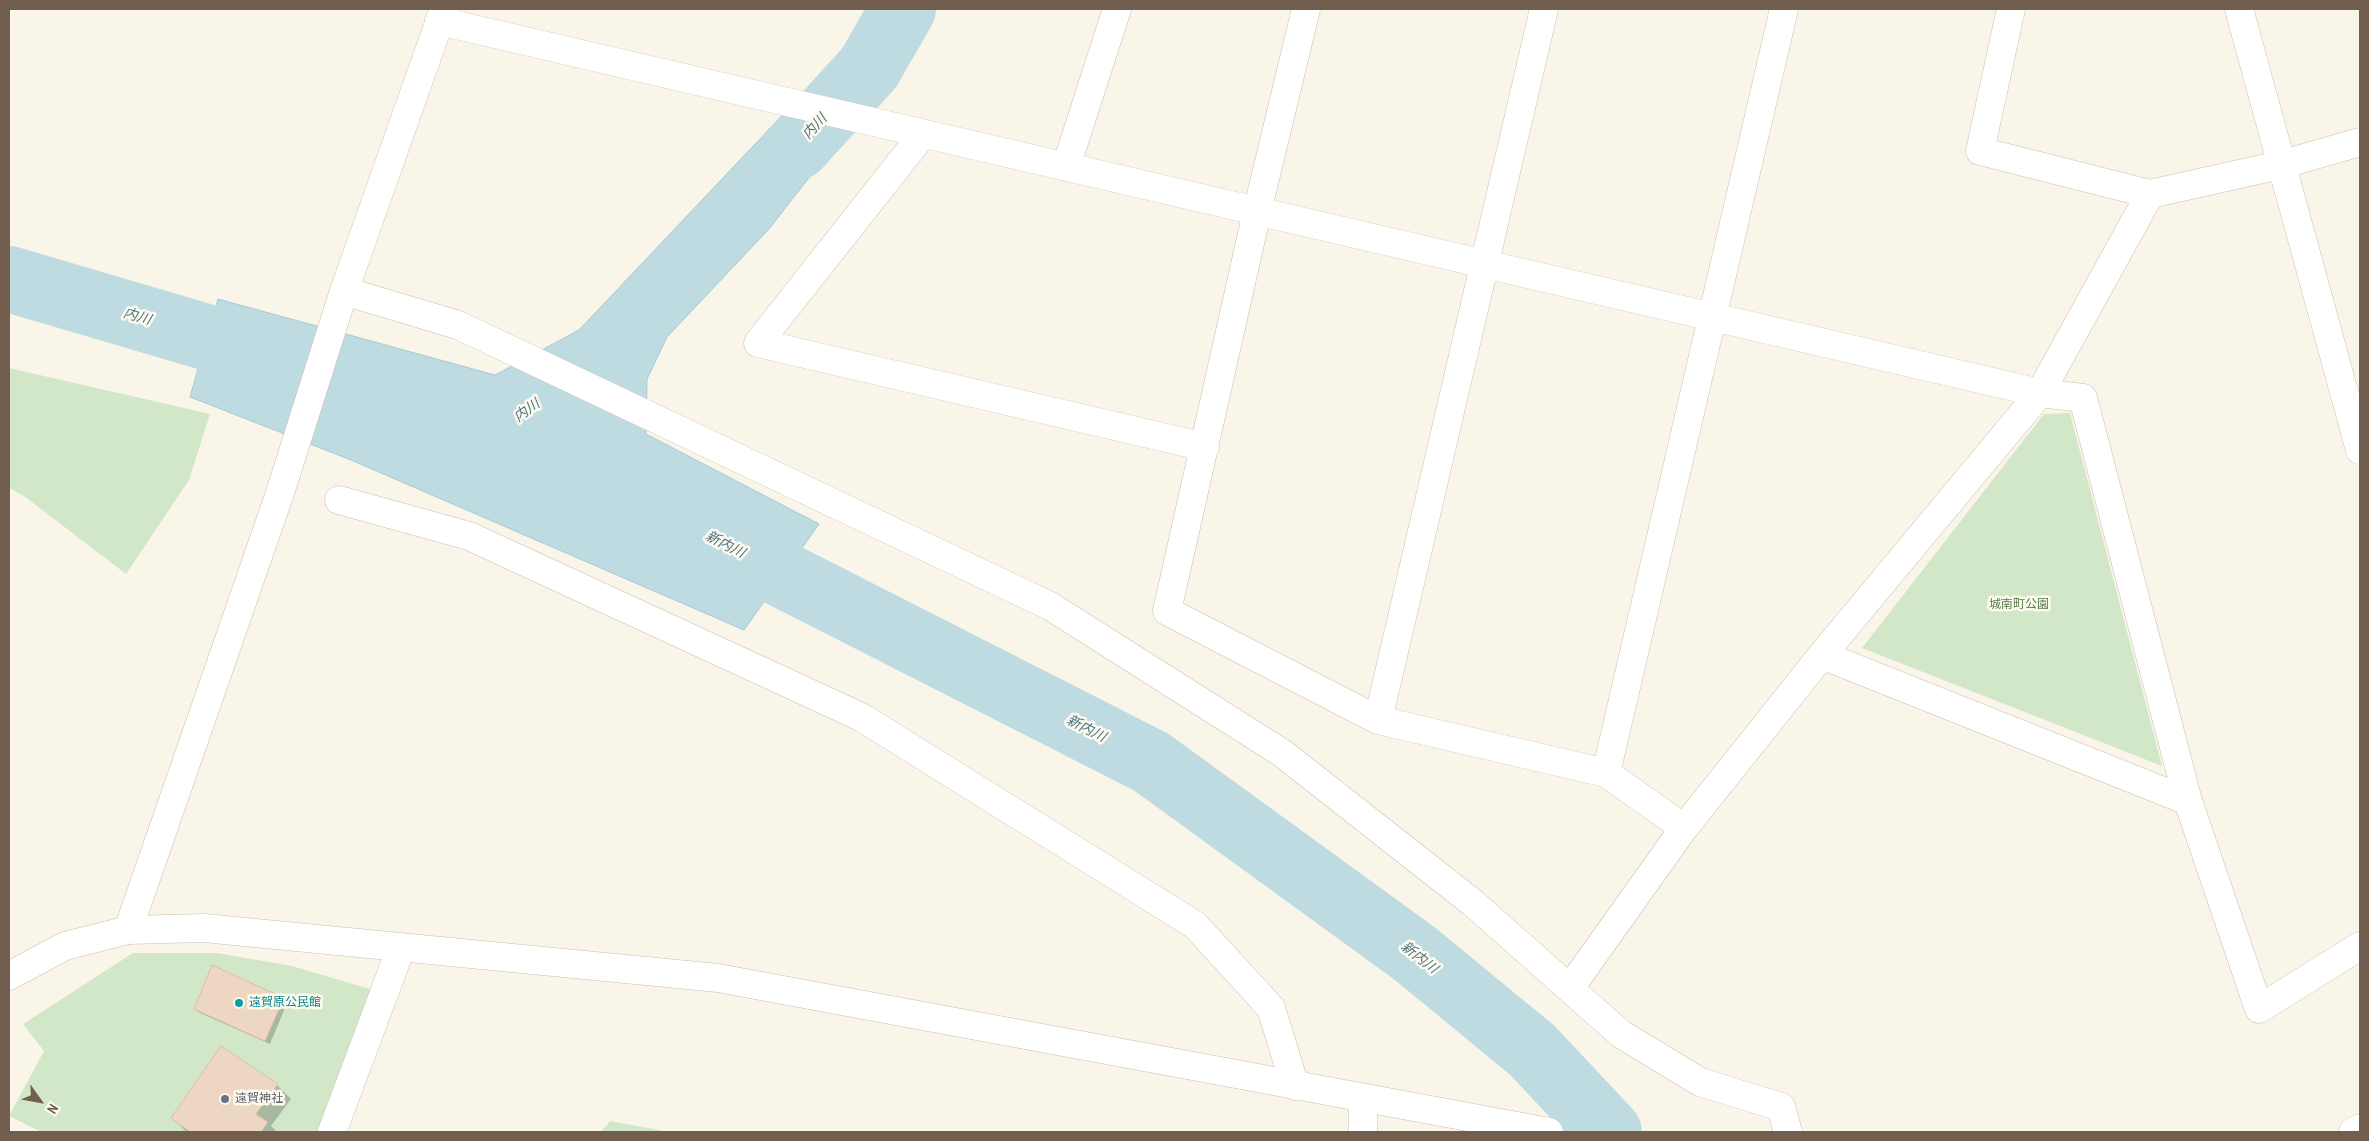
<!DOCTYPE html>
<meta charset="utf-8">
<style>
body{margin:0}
#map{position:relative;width:2369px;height:1141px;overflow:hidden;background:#faf5e9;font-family:"Archivo Narrow",sans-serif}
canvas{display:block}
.frame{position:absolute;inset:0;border:10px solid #725e4f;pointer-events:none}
.north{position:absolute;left:15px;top:1076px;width:50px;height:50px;-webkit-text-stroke:4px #fdf9ef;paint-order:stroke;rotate:122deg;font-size:14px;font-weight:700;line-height:20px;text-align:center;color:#725e4f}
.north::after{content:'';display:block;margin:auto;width:18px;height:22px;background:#725e4f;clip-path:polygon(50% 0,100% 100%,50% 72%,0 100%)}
</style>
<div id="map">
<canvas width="2369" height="1141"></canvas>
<div class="frame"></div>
<div class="north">N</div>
</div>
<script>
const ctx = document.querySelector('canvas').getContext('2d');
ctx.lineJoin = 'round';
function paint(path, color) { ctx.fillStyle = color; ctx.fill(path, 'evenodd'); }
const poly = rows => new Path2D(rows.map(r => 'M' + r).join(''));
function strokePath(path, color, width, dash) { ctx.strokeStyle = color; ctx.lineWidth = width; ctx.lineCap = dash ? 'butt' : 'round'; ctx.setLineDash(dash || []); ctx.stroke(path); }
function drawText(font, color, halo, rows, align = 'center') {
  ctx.font = font + ' "Archivo Narrow","Noto Sans JP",sans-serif'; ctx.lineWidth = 5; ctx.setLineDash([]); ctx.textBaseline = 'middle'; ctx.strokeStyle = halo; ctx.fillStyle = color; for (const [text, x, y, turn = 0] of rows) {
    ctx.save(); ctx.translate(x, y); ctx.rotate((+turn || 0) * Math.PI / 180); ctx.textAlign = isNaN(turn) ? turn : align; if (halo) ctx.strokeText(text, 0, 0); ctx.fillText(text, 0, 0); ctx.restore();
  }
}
paint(poly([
 [9,368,210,414,189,480,126,574,24,496,9,488],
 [2070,413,2162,766,1862,648,2044,414],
 [133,953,217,953,292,966,380,992,324,1132,41,1132,9,1116,44,1051,23,1024],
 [610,1121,670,1132,601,1132]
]), '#d2e7c8');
const water = poly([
 [828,67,878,89,769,229,667,337,647,379,646,434,819,524,744,630,351,460,190,397,218,299,495,375,579,330,828,67]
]);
paint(water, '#bfdbe2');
strokePath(water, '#a6c9d3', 1);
paint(poly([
 [283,999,287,1003,270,1044,200,1013,195,1009],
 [277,1085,291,1099,271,1126,277,1132,187,1132,172,1118]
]), '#0003');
strokePath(poly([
 [797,147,869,68,903,9],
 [9,279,294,363],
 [701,533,1151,762,1414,953,1532,1050,1609,1132]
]), '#bfdbe2', 66);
const building = poly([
 [212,965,284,998,265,1041,194,1009,212,965],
 [221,1046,278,1084,256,1114,268,1122,261,1132,190,1132,171,1118,221,1046]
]);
paint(building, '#edd7c3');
strokePath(building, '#debfa5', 1);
const street = poly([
 [1306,9,1257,212,1167,611,1378,720,1606,773,1684,828],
 [2011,9,1980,151,2150,194],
 [2239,9,2360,450],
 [439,21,2040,393,2083,398,2188,801,2259,1009,2360,946],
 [923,134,758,343,1205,447],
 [1066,167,1117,9],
 [344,291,458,325,1050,606,1282,753,1473,903,1621,1034,1700,1082,1781,1107,1788,1132],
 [339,500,469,536,861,717,1195,925,1271,1008,1295,1086],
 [1822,655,2188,801],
 [1378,720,1544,9],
 [1606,773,1784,9],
 [128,930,204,928,718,978,1549,1132],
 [1570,988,1684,828,1822,655,2040,393,2150,194,2280,165,2360,142],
 [332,1132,401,948],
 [1363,1132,1363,1100]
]);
const secondary = poly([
 [9,976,65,946,128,930,279,496,344,291,444,9],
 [2353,1132,2360,1128]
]);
strokePath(street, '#ccbeb0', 29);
strokePath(secondary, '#cebead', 29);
strokePath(street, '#fff', 28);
strokePath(secondary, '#fff', 28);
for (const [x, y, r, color] of [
 [239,1003,5,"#0f9aa8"],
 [225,1099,5,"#6b7280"]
]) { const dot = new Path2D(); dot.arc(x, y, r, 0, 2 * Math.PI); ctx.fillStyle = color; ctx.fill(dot); strokePath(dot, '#fdf9ef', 2); }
drawText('12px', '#557c4b', '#fdf9ef', [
 ["城南町公園",2019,605]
]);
drawText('12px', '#0d838f', '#fdf9ef', [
 ["遠賀原公民館",249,1003]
], 'left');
drawText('12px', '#5b616d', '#fdf9ef', [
 ["遠賀神社",235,1099]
], 'left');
drawText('italic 14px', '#4b7684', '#fdf9ef', [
 ["内川",815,127,-47],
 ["内川",137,317,17],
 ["内川",527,411,-36],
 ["新内川",725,545,27],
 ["新内川",1086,729,27],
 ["新内川",1419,958,38]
]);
</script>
